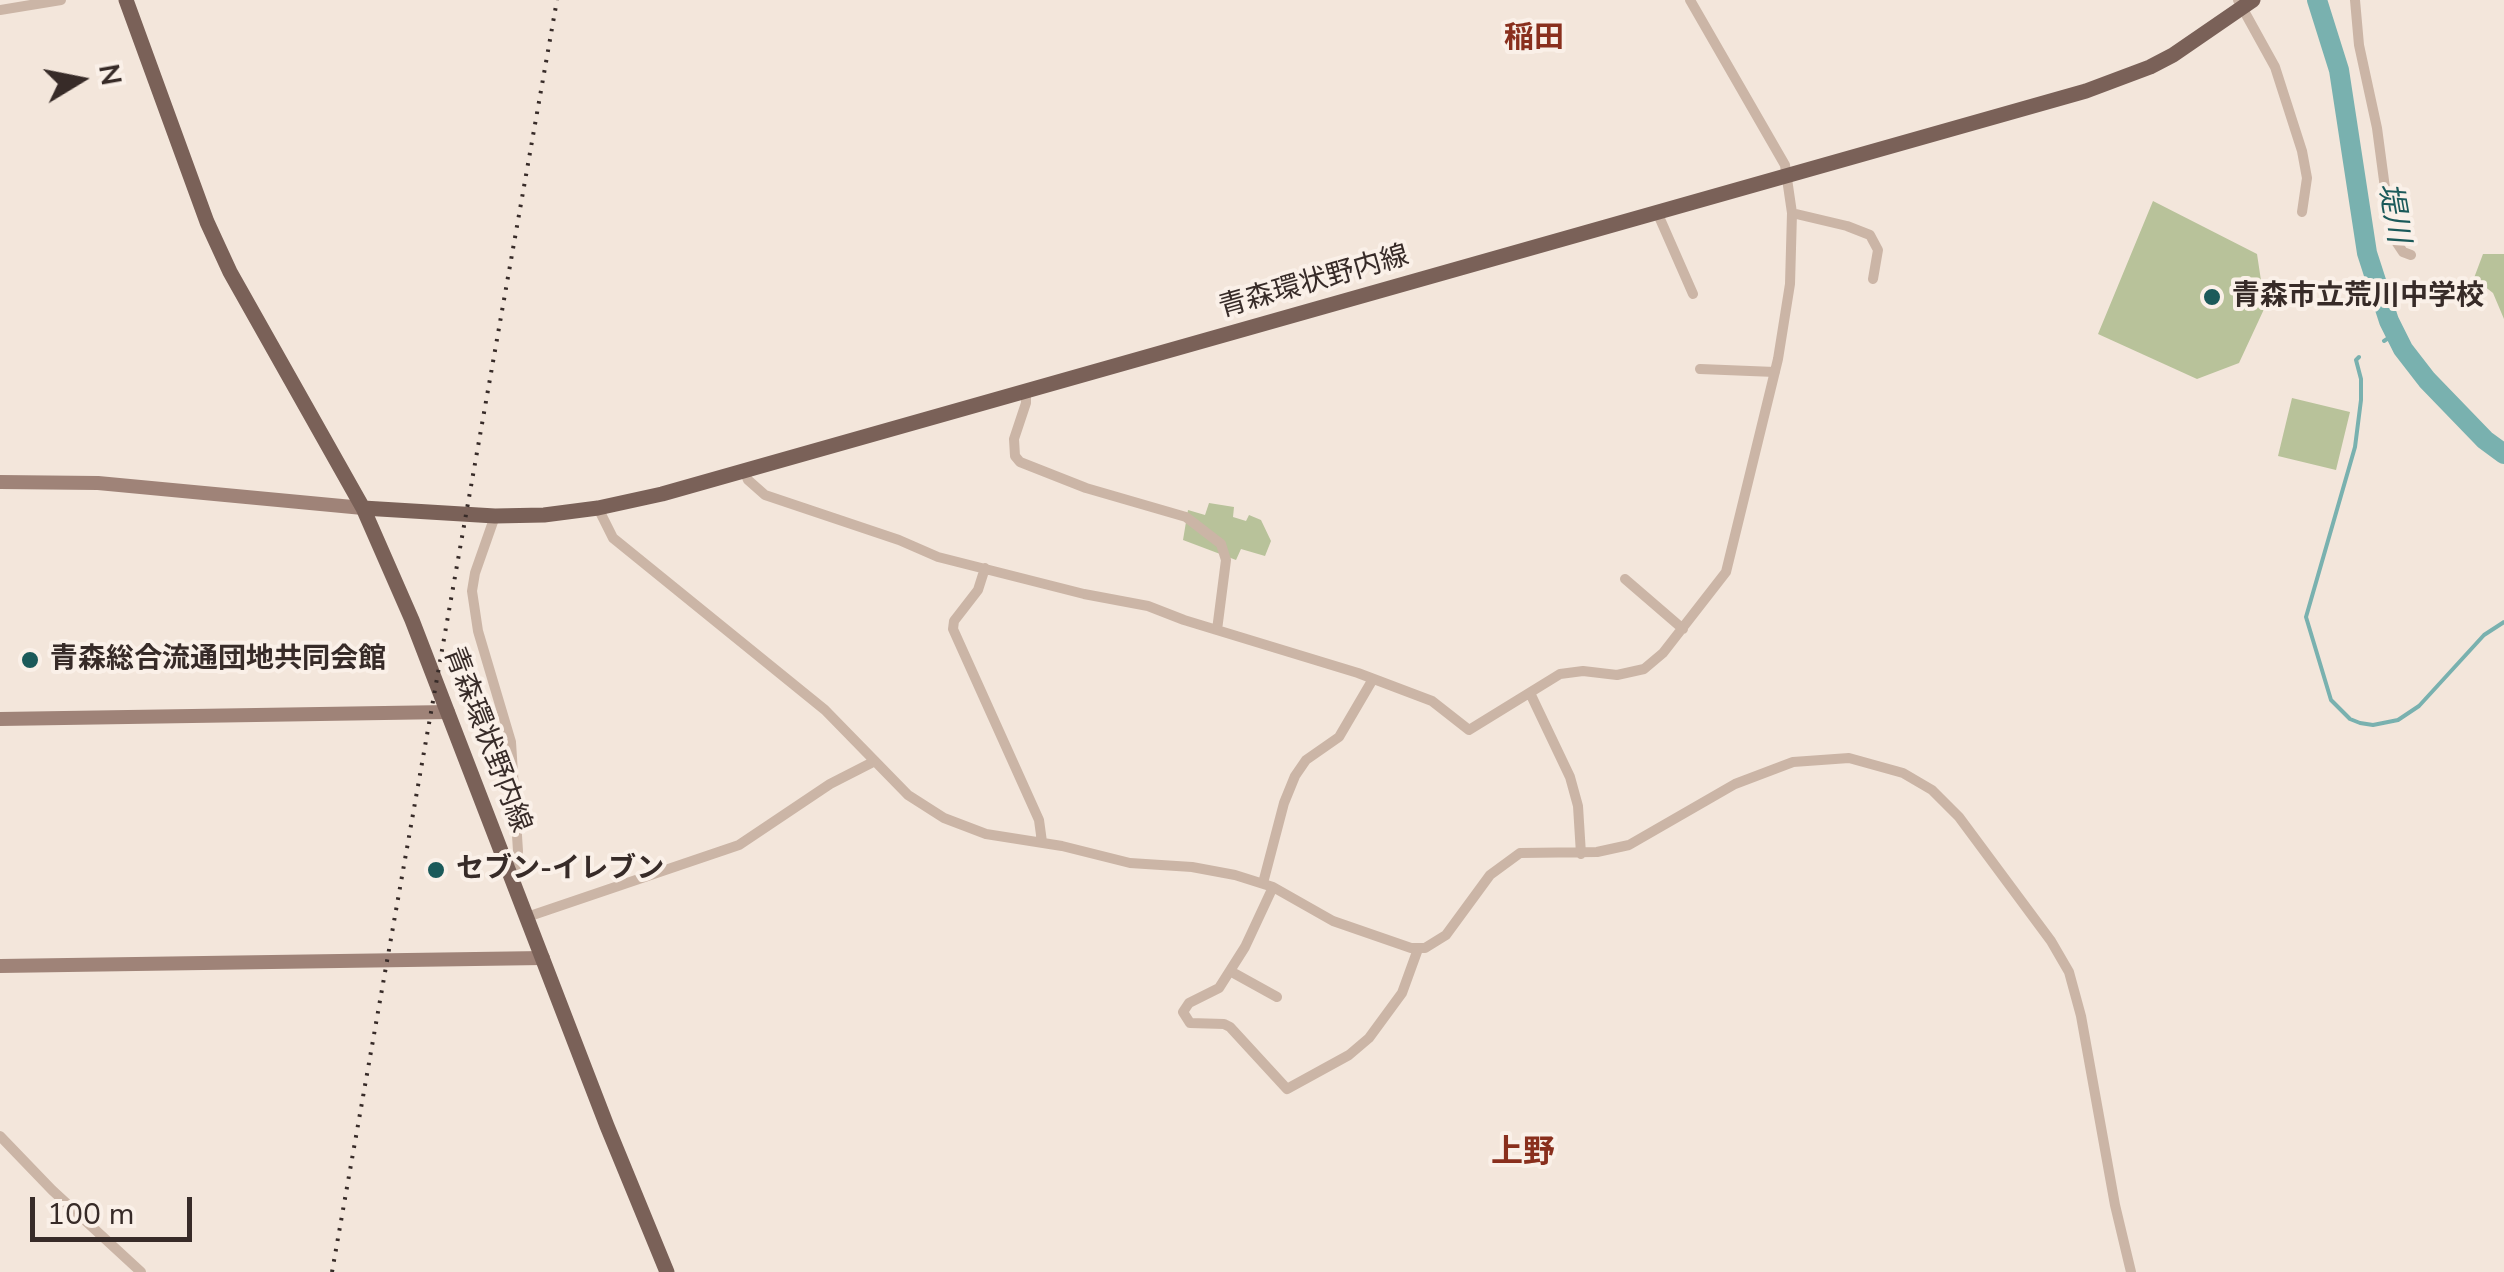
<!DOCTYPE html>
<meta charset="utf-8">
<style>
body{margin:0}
#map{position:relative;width:2504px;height:1272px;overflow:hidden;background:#f3e6db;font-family:"Nunito Sans",sans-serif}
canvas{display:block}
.north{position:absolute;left:30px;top:30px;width:100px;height:100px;-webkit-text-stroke:8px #faf0e8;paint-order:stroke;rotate:80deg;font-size:28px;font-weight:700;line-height:40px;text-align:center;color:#372b28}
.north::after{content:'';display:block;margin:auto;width:35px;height:45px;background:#372b28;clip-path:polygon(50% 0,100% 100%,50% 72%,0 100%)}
.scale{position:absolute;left:30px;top:1197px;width:162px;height:45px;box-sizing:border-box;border:5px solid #372b28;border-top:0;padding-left:12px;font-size:30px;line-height:35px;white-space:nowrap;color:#372b28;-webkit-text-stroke:8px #faf0e8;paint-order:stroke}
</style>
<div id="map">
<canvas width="2504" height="1272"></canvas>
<div class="north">N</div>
<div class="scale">100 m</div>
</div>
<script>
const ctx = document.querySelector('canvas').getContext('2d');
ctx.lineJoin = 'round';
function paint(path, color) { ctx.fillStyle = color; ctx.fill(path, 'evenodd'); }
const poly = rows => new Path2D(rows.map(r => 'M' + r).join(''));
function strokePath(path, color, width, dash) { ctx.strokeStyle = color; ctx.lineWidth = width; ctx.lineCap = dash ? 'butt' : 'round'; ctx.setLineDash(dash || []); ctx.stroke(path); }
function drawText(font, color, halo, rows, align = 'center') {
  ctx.font = font + ' "Nunito Sans","Noto Sans JP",sans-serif'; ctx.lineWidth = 8; ctx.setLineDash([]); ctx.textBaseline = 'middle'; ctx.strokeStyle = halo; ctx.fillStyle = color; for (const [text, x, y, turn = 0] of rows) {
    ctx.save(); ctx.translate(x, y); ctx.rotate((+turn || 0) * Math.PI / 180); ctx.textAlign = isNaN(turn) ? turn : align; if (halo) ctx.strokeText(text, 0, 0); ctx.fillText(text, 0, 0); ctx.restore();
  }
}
paint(poly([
 [2153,201,2257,254,2265,307,2239,363,2197,379,2098,334],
 [2483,254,2504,254,2504,319,2493,293,2474,278],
 [2292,398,2350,412,2336,470,2278,456],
 [1209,503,1234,507,1233,517,1246,521,1249,515,1261,520,1271,541,1265,556,1241,549,1236,560,1183,540,1188,510,1205,515]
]), '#b8c29a');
strokePath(poly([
 [2384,341,2396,333],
 [2359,357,2356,360,2361,379,2361,400,2355,447,2306,617,2331,700,2350,719,2360,723,2373,725,2398,720,2419,706,2484,635,2504,622]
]), '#79b1af', 4);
strokePath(poly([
 [2317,0,2339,70,2367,253,2389,321,2403,349,2427,380,2485,440,2504,454]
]), '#79b1af', 20);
strokePath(poly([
 [2238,0,2275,67,2302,151,2307,178,2302,212],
 [2355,0,2359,45,2377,128,2387,203,2397,243,2403,252,2411,255],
 [0,10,61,0],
 [1657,212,1693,294],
 [1792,213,1847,226,1870,235,1878,250,1873,279],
 [1700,369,1775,372],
 [1026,391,1026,403,1014,439,1015,456,1020,462,1086,488,1186,517,1221,544,1226,560,1217,630],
 [744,471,748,480,765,495,899,540,938,557,1084,594,1148,606,1184,620,1358,673,1432,701,1469,730,1560,674,1583,671,1617,675,1644,669,1663,653,1726,572,1778,359,1790,284,1792,213,1785,165,1690,0],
 [598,508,613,538,825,710,908,795,944,818,986,834,1062,846,1130,863,1192,867,1235,875,1273,887,1333,921,1411,948,1425,948,1446,935,1490,875,1520,853,1597,852,1629,845,1735,784,1793,762,1849,758,1903,773,1932,790,1959,817,2051,941,2069,972,2081,1016,2115,1205,2131,1272],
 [495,516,475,573,472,591,478,631,511,742,518,851,514,880],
 [985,568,978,590,954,621,953,629,1039,820,1042,842],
 [1625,579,1683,629],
 [1530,693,1570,777,1578,806,1581,854],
 [1263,883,1284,803,1295,776,1306,760,1339,737,1373,679],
 [1273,887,1245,947,1219,988,1189,1003,1183,1012,1190,1023,1224,1024,1230,1027,1287,1089,1349,1055,1369,1038,1402,993,1418,949],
 [527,917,739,845,830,784,875,761],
 [1230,971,1277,997],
 [0,1136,52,1190,141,1272]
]), '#cbb5a6', 10);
strokePath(poly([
 [0,482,98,483,363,508],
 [0,719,448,712],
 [0,966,543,958]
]), '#9f8378', 14);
strokePath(poly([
 [126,0,207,222,230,272,363,508,412,620,607,1126,667,1272],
 [363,508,495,516,544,515,598,508,662,494,2086,91,2150,67,2173,55,2253,0]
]), '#7a6158', 15);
strokePath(poly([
 [332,1272,557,0]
]), '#372b28', 4, [2.5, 8]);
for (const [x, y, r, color] of [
 [2212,297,10,"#1b5a5a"],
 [30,660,10,"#1b5a5a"],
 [436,870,10,"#1b5a5a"]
]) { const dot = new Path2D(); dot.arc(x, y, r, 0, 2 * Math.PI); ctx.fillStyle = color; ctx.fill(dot); strokePath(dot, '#faf0e8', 4); }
drawText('28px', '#372b28', '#faf0e8', [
 ["青森環状野内線",1314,283,-16],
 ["青森環状野内線",486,740,69]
]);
drawText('bold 28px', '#372b28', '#faf0e8', [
 ["青森市立荒川中学校",2232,297],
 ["青森総合流通団地共同会館",50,660],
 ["セブン-イレブン",456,870]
], 'left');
drawText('bold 30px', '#892f1d', '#faf0e8', [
 ["稲田",1534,40]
]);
drawText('italic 30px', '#1b5a5a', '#faf0e8', [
 ["堤川",2392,213,80]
]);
drawText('bold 32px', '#892f1d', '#faf0e8', [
 ["上野",1523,1154]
]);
</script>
